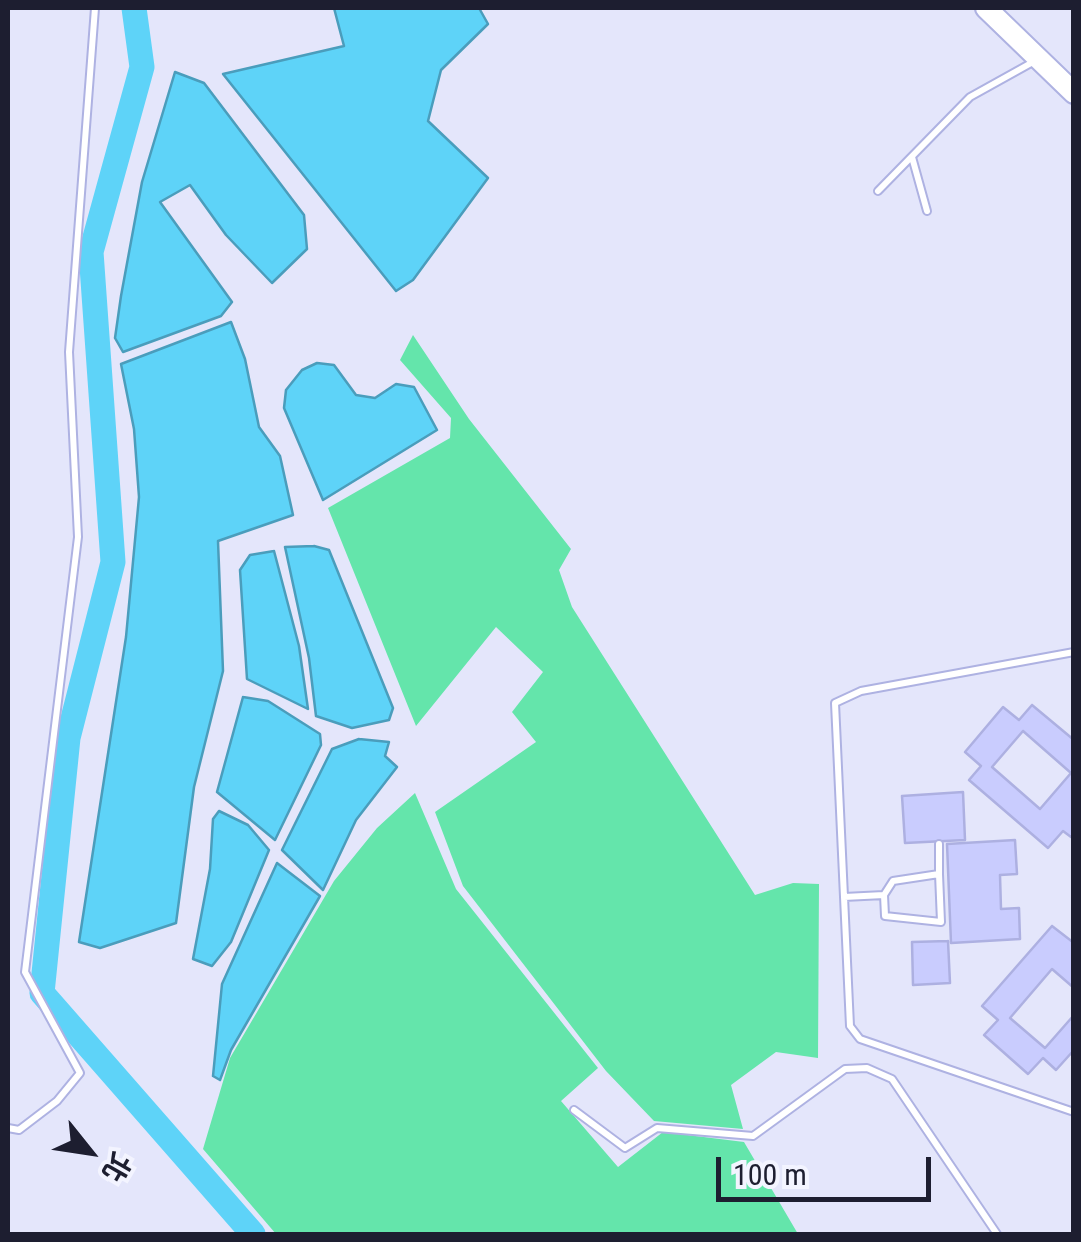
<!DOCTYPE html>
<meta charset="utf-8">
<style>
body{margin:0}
#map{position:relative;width:1081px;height:1242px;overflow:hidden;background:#e4e6fb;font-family:"Roboto Condensed","Noto Sans TC",sans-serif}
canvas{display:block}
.frame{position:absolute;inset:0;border:10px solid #1d1e30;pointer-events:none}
.north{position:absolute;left:40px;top:1102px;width:100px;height:100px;-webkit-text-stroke:8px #f3f4ff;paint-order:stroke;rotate:120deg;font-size:28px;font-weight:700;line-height:40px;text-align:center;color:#1d1e30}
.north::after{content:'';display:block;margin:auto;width:35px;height:45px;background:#1d1e30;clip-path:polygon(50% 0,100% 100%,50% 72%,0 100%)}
.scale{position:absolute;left:716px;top:1157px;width:215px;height:45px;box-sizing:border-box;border:5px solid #1d1e30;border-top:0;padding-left:12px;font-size:30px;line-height:35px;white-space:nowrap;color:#1d1e30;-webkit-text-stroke:8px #f3f4ff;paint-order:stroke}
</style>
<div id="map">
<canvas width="1081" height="1242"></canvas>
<div class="frame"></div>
<div class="north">北</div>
<div class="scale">100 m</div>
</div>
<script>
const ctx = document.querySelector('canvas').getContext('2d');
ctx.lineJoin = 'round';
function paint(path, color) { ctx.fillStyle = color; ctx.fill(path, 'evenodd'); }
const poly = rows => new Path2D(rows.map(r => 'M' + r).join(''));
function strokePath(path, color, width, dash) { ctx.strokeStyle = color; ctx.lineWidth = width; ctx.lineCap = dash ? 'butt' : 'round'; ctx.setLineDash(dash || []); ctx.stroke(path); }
paint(poly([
 [413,335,469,419,571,549,559,570,572,607,755,895,793,883,819,884,818,1058,776,1052,731,1085,743,1129,654,1121,606,1071,463,886,435,812,536,742,512,712,543,672,496,627,416,726,328,508,450,438,451,418,400,360],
 [415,793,456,889,598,1068,561,1101,618,1167,663,1132,744,1142,798,1234,276,1234,203,1149,230,1058,334,881,377,828]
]), '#64e5ab');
const water = poly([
 [334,8,479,8,488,24,441,70,428,121,488,178,413,280,396,291,223,74,344,46,334,8],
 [175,72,204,83,304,215,307,249,272,283,226,235,190,185,160,202,232,302,221,316,123,352,115,338,121,296,142,182,175,72],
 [231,322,245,359,259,427,280,456,293,515,218,541,223,671,194,787,176,923,100,948,79,942,126,637,139,497,134,429,121,364,231,322],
 [317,363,334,365,356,395,375,398,396,384,414,387,437,430,323,500,284,408,286,390,302,370,317,363],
 [314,546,329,550,393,708,389,720,352,728,316,716,309,658,285,547,314,546],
 [274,551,299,646,308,709,247,679,240,570,250,555,274,551],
 [243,697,268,701,320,734,321,745,275,840,217,792,243,697],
 [359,739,389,742,385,756,397,767,356,820,323,890,282,850,332,749,359,739],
 [219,811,248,825,269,850,231,942,212,966,193,959,210,869,213,819,219,811],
 [277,863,320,896,231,1050,220,1080,213,1076,222,984,277,863]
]);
paint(water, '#5ed3f8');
strokePath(water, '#4a9dbc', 2.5);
strokePath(poly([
 [134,8,142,67,91,252,113,562,68,738,42,993,253,1234]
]), '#5ed3f8', 25);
const building = poly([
 [1032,705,1074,740,1074,834,1071,837,1063,831,1048,848,969,780,981,766,965,752,1003,707,1019,720,1032,705],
 [1023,731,1071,773,1040,809,992,767,1023,731],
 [963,792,965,840,905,843,902,796,963,792],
 [1015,840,1017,874,1000,875,1001,909,1019,908,1020,939,951,943,947,844,1015,840],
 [1052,926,1074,943,1074,988,1052,969,1010,1018,1045,1048,1074,1015,1074,1050,1056,1070,1043,1058,1028,1074,984,1035,998,1020,982,1006,1052,926],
 [948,941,950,983,913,985,912,942,948,941]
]);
paint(building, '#c9ccfe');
strokePath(building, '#adb0e1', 2.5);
const service = poly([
 [912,157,927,211],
 [878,191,970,97,1033,62],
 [1074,652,861,691,835,703,850,1026,860,1039,1074,1112],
 [939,844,939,874],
 [844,897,884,895,885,916,941,922,939,874,893,881,884,895],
 [574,1110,625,1148,657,1128,753,1136,845,1069,867,1068,892,1079,997,1234],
 [8,1128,19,1130,57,1101,80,1073,25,972,78,537,69,352,95,8]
]);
const primary = poly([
 [986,8,1074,93]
]);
strokePath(service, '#aeb2e2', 10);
strokePath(primary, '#aeb2e2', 24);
strokePath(service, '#fff', 6);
strokePath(primary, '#fff', 20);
</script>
